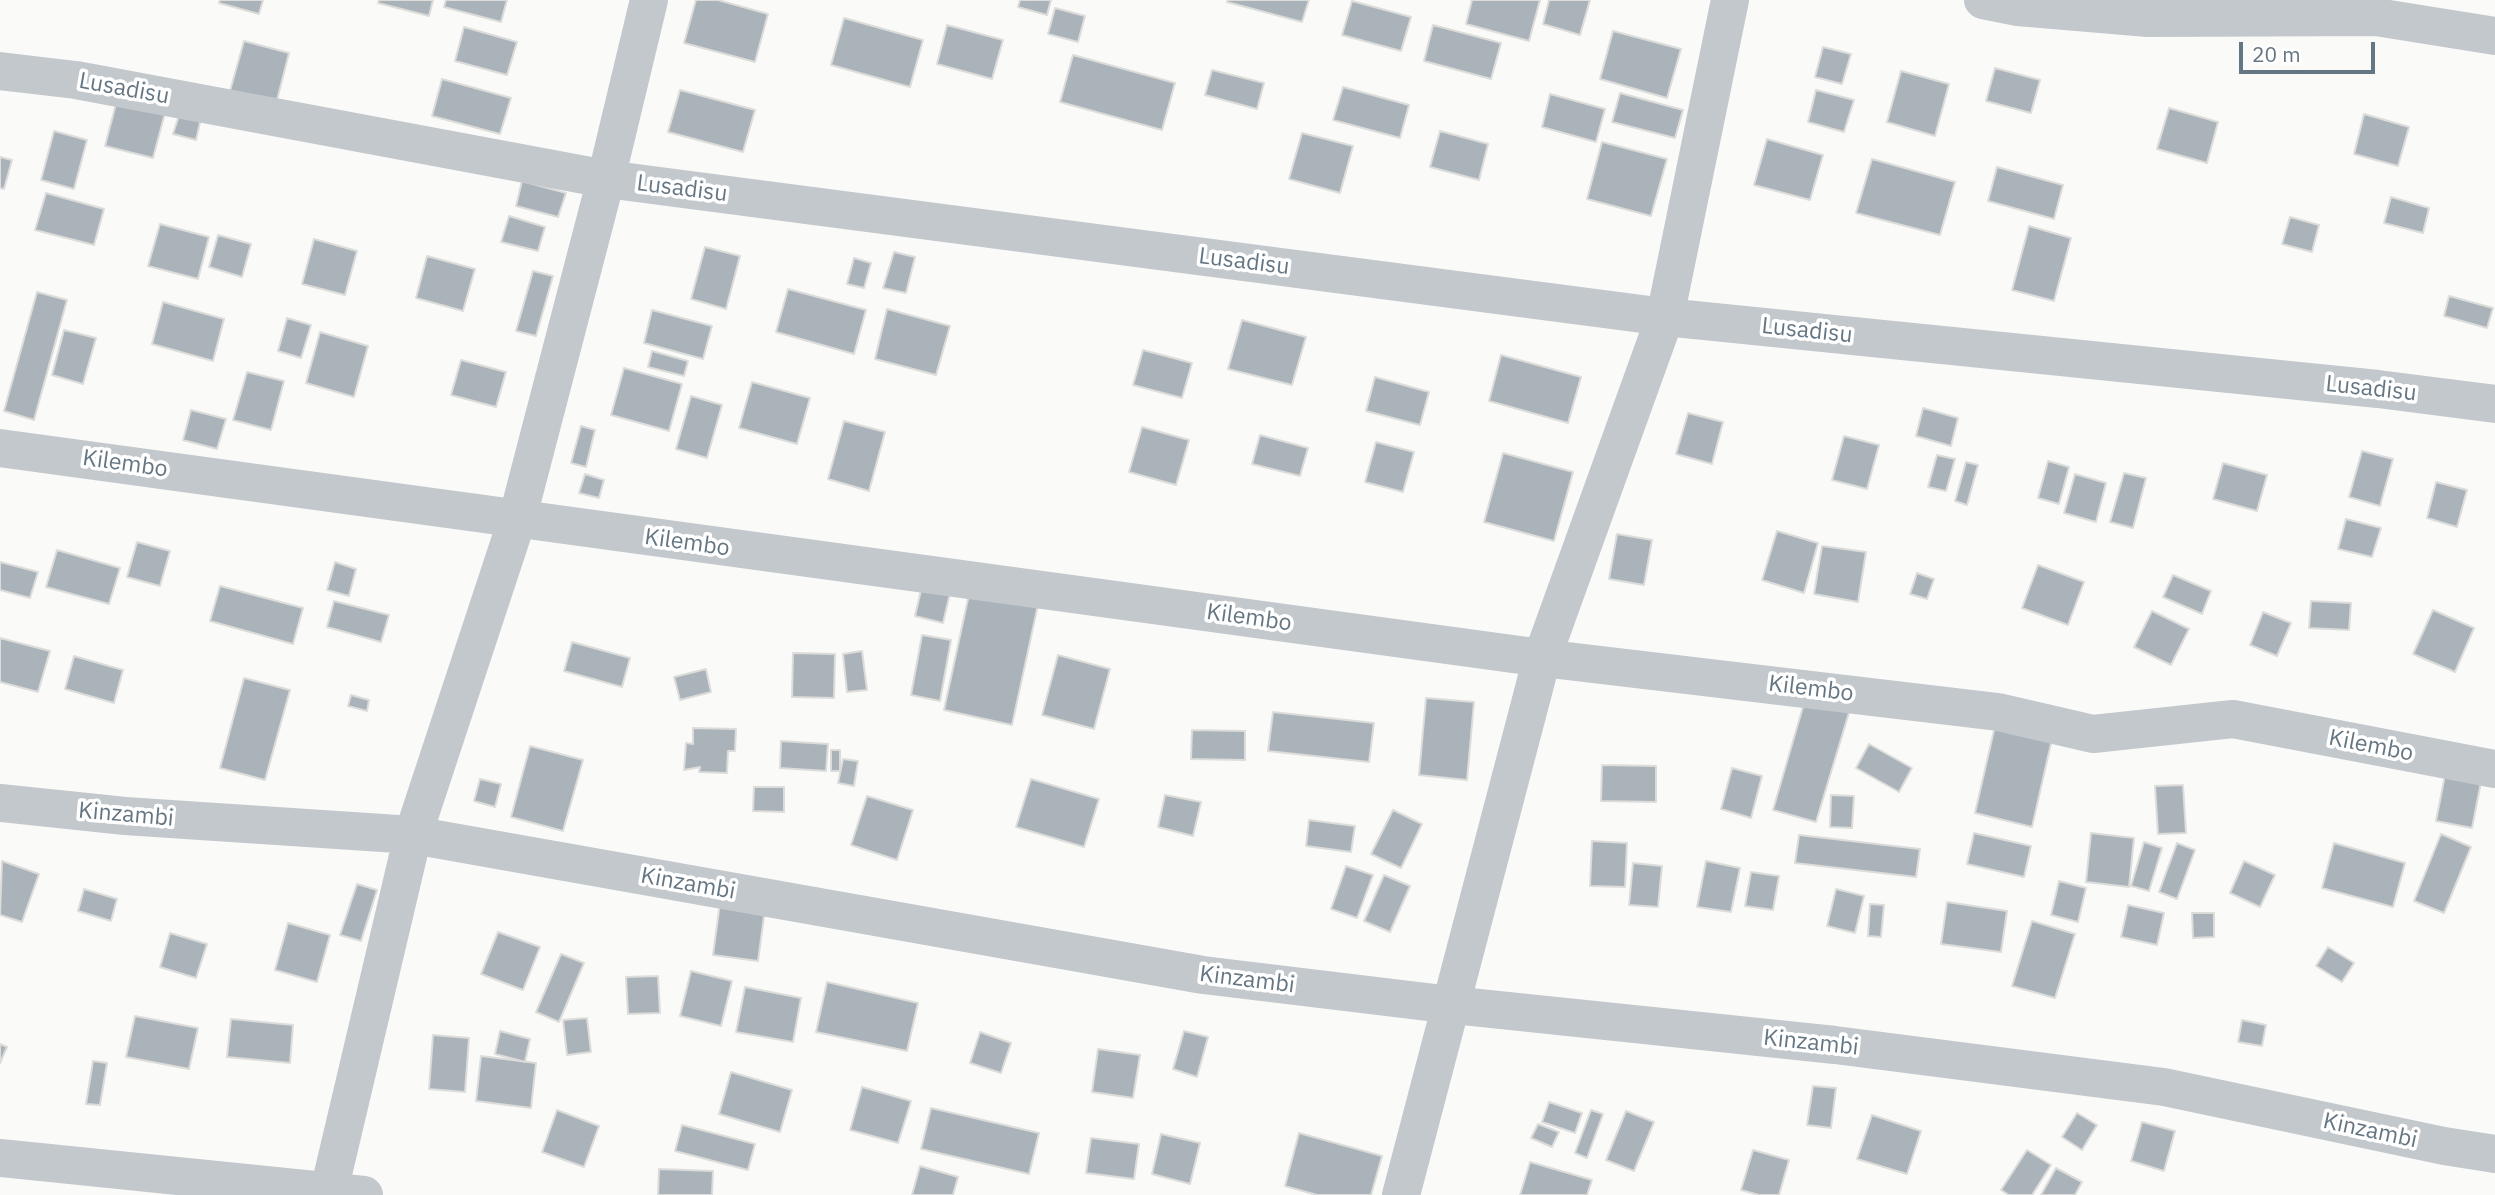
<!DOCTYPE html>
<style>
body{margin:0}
#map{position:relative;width:2495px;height:1195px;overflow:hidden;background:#fafaf8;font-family:"IBM Plex Sans",sans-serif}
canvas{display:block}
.scale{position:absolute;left:2239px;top:42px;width:136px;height:32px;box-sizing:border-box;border:4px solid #657683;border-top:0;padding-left:9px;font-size:21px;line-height:24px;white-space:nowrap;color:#657683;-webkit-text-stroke:5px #fff;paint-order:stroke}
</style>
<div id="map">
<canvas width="2495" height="1195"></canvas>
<div class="scale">20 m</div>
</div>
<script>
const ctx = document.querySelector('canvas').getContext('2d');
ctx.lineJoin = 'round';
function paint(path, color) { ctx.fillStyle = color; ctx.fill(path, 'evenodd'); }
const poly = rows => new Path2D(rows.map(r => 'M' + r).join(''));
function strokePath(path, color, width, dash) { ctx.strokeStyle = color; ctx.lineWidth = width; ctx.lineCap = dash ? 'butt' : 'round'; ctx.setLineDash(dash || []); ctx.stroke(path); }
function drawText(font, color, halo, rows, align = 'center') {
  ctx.font = font + ' "IBM Plex Sans",sans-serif'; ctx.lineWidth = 7; ctx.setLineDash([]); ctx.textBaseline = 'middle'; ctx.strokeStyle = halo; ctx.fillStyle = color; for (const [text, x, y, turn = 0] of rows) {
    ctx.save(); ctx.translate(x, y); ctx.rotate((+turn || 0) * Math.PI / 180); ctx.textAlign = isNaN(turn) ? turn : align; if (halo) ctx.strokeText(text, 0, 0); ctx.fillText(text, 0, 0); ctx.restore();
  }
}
const building = poly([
 [220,0,263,0,259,14,219,3,220,0],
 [379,0,433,0,429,16,378,3,379,0],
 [446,0,507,0,501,22,444,7,446,0],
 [696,0,718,0,768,14,755,62,684,43,696,0],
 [1020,0,1051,0,1047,15,1018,7,1020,0],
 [1228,0,1309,0,1302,22,1227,2,1228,0],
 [1472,0,1540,0,1529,41,1466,24,1472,0],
 [1549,0,1590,0,1580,35,1543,24,1549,0],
 [1352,1,1411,17,1401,51,1342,35,1352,1],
 [1055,8,1085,16,1078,42,1048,34,1055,8],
 [844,18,923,40,910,87,831,65,844,18],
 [947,25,1003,40,992,79,937,64,947,25],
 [1433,25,1501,43,1491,79,1424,61,1433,25],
 [464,27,517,42,507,75,455,61,464,27],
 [1613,31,1681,49,1667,98,1600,79,1613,31],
 [244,41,289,53,276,104,230,91,244,41],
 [1823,47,1851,54,1842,84,1815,77,1823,47],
 [1073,55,1175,83,1162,130,1060,102,1073,55],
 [1995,68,2040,80,2031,113,1986,101,1995,68],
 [1212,70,1264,83,1257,109,1205,95,1212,70],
 [1901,71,1949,84,1935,136,1887,122,1901,71],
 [442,79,511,98,500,134,432,116,442,79],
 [1343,87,1409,105,1400,138,1333,120,1343,87],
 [680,90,755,110,743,152,668,132,680,90],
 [1816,90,1854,100,1844,132,1808,122,1816,90],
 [1620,93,1683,110,1675,138,1612,122,1620,93],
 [1550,94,1605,109,1596,142,1542,127,1550,94],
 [117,100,165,113,153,158,105,146,117,100],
 [2169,108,2218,122,2207,163,2157,149,2169,108],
 [181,109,202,114,196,140,173,134,181,109],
 [2364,114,2409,127,2398,166,2354,154,2364,114],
 [54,131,87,140,74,189,41,180,54,131],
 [1440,131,1488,144,1479,180,1430,167,1440,131],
 [1302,133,1353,146,1340,193,1289,179,1302,133],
 [1767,139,1823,155,1810,200,1754,185,1767,139],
 [1602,142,1667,159,1651,216,1587,199,1602,142],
 [0,157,12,160,4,189,0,188,0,157],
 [1872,159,1955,182,1940,235,1856,213,1872,159],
 [1997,167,2063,185,2054,219,1988,201,1997,167],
 [522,181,566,193,558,217,516,206,522,181],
 [46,193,104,209,94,245,35,230,46,193],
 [2391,197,2429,208,2423,233,2384,223,2391,197],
 [509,216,545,227,538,251,501,242,509,216],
 [2290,217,2319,225,2312,252,2282,244,2290,217],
 [160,224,209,237,198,279,148,266,160,224],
 [2029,226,2071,238,2054,301,2012,290,2029,226],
 [218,235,251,244,242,277,209,267,218,235],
 [314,239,357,251,345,295,302,284,314,239],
 [705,247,740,256,726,309,691,299,705,247],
 [894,252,915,257,906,293,883,288,894,252],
 [427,256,475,269,463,311,416,298,427,256],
 [854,258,871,263,864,288,847,284,854,258],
 [533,271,553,276,536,336,516,331,533,271],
 [788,289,866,310,854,354,776,332,788,289],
 [37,292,67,300,34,420,4,411,37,292],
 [2449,296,2493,308,2487,328,2444,316,2449,296],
 [163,302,224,319,213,361,152,344,163,302],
 [887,309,950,326,936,375,875,359,887,309],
 [652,310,712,326,703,359,644,343,652,310],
 [287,318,311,325,301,358,278,351,287,318],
 [1242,320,1306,337,1292,385,1228,369,1242,320],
 [64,330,96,338,83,384,52,375,64,330],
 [320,332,368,346,354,397,306,383,320,332],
 [1143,350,1192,363,1182,398,1133,385,1143,350],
 [652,351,688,361,684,376,648,367,652,351],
 [1501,355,1581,377,1568,423,1489,401,1501,355],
 [461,360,506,372,496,407,451,395,461,360],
 [624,368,682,384,669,431,611,415,624,368],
 [247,372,284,381,271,430,233,420,247,372],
 [1375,377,1429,392,1420,425,1366,411,1375,377],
 [752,382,810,398,797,444,739,428,752,382],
 [691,396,722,405,707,458,676,449,691,396],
 [1923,408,1958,418,1951,446,1916,436,1923,408],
 [191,410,226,419,217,449,183,440,191,410],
 [1688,413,1723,422,1712,464,1676,454,1688,413],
 [844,421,885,432,869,491,828,479,844,421],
 [581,426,595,430,586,467,571,463,581,426],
 [1142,427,1189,440,1176,485,1129,472,1142,427],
 [1260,435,1308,448,1300,476,1252,464,1260,435],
 [1844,436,1879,445,1867,489,1832,480,1844,436],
 [1376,442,1414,452,1403,492,1365,482,1376,442],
 [2362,451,2393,459,2380,506,2349,497,2362,451],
 [1503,453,1573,472,1554,541,1484,522,1503,453],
 [1937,455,1955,459,1946,491,1928,487,1937,455],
 [2048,461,2069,467,2059,504,2038,498,2048,461],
 [1966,462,1978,465,1967,505,1955,501,1966,462],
 [2223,463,2267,475,2257,511,2213,499,2223,463],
 [2124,473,2146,478,2133,528,2110,522,2124,473],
 [585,474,604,480,599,498,579,493,585,474],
 [2075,474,2106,483,2096,522,2064,513,2075,474],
 [2436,482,2467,490,2457,527,2427,518,2436,482],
 [2346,519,2381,528,2372,557,2338,549,2346,519],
 [1777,531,1818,543,1804,593,1762,580,1777,531],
 [1617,534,1652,540,1644,585,1609,579,1617,534],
 [137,542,170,551,160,586,127,577,137,542],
 [1822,546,1866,552,1858,602,1814,594,1822,546],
 [57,550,120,568,109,604,46,587,57,550],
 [0,562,38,572,30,598,0,590,0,562],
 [335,562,356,569,349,596,327,590,335,562],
 [2038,565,2084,582,2068,625,2022,608,2038,565],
 [1917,573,1934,579,1927,599,1910,594,1917,573],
 [2173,575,2211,591,2202,614,2163,597,2173,575],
 [923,582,951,589,943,623,915,616,923,582],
 [971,585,1039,600,1012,725,944,710,971,585],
 [220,586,303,608,293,644,210,621,220,586],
 [334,601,389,615,381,642,327,627,334,601],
 [2311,601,2351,603,2349,630,2309,628,2311,601],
 [2433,610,2474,628,2455,672,2413,654,2433,610],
 [2152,611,2189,629,2171,665,2134,647,2152,611],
 [2263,612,2291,623,2277,656,2250,645,2263,612],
 [922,635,951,640,940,701,911,695,922,635],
 [0,638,50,651,38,692,0,682,0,638],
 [572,642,630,658,622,687,564,671,572,642],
 [862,651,867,690,847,692,843,654,862,651],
 [793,653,835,654,834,698,792,697,793,653],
 [1058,655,1110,669,1094,729,1042,715,1058,655],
 [74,656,123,670,114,703,65,689,74,656],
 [706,669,711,692,680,700,674,677,706,669],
 [244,678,290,690,265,780,220,768,244,678],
 [1807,693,1851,706,1816,822,1773,810,1807,693],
 [351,695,369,700,367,711,348,706,351,695],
 [1426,698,1474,702,1467,780,1419,775,1426,698],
 [1273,712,1374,723,1369,762,1268,751,1273,712],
 [1995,726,2052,739,2032,827,1975,813,1995,726],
 [693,728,736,729,735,751,728,751,727,773,699,772,700,767,684,770,686,743,693,744,693,728],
 [1192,730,1245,731,1245,760,1191,759,1192,730],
 [781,741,828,744,826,771,780,768,781,741],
 [1869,744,1912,768,1899,792,1856,768,1869,744],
 [530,746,583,760,563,831,511,817,530,746],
 [831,750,840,750,840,771,831,771,831,750],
 [843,759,858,761,854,786,838,783,843,759],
 [1602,765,1656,766,1656,802,1601,801,1602,765],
 [1732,768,1762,776,1751,818,1721,809,1732,768],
 [2446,770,2482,777,2472,828,2436,821,2446,770],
 [480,779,501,784,495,807,474,801,480,779],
 [1031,779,1099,799,1084,847,1016,827,1031,779],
 [2183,785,2186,833,2158,834,2155,786,2183,785],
 [754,787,784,787,784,812,753,811,754,787],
 [1165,795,1201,802,1193,836,1158,827,1165,795],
 [1831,795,1854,796,1852,828,1830,827,1831,795],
 [867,796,913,810,897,860,851,845,867,796],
 [1393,810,1422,824,1401,868,1371,854,1393,810],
 [1309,820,1355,826,1351,852,1306,846,1309,820],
 [1974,833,2031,846,2024,877,1967,864,1974,833],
 [2091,833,2134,838,2129,887,2086,882,2091,833],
 [2441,834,2471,847,2444,913,2414,901,2441,834],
 [1799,835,1920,849,1916,877,1795,863,1799,835],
 [1592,841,1627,843,1625,887,1590,886,1592,841],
 [2144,842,2162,848,2149,891,2131,886,2144,842],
 [2177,843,2195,850,2177,899,2159,892,2177,843],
 [2334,843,2405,863,2393,907,2322,888,2334,843],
 [2,861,39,874,22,922,0,915,2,861],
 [1706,861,1740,868,1731,912,1697,907,1706,861],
 [2244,861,2275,875,2260,907,2230,893,2244,861],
 [1633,863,1662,866,1658,907,1629,905,1633,863],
 [1346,866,1373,875,1357,918,1331,909,1346,866],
 [1751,872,1779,876,1773,910,1745,906,1751,872],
 [1384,875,1410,886,1390,932,1364,921,1384,875],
 [2059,881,2086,888,2078,922,2051,915,2059,881],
 [357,884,377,890,361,941,340,935,357,884],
 [84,889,117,899,111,921,78,911,84,889],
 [1836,889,1864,896,1855,933,1827,926,1836,889],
 [1947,902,2007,911,2001,952,1941,944,1947,902],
 [720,903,765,909,758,961,713,955,720,903],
 [1870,904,1884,905,1881,937,1868,936,1870,904],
 [2128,905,2164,913,2157,945,2121,937,2128,905],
 [2192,913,2214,913,2214,937,2193,938,2192,913],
 [2032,921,2075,934,2055,998,2012,986,2032,921],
 [288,923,330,935,317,982,275,970,288,923],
 [498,932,540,947,523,990,481,974,498,932],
 [170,933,207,944,196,978,160,967,170,933],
 [2328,947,2354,963,2342,982,2316,966,2328,947],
 [561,954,584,963,559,1022,536,1012,561,954],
 [691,971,732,981,721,1026,680,1016,691,971],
 [658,976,660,1013,628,1014,626,977,658,976],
 [827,982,918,1003,907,1051,816,1032,827,982],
 [745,987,801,998,793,1042,736,1032,745,987],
 [135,1016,198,1028,189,1069,126,1057,135,1016],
 [587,1018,591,1052,567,1055,563,1020,587,1018],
 [231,1019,293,1025,290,1063,227,1057,231,1019],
 [2242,1020,2266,1025,2262,1046,2238,1042,2242,1020],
 [500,1031,530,1039,525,1062,495,1054,500,1031],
 [1184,1031,1208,1037,1197,1077,1173,1069,1184,1031],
 [980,1032,1011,1043,1001,1073,970,1063,980,1032],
 [433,1035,469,1038,465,1092,429,1089,433,1035],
 [0,1044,7,1047,0,1063,0,1044],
 [1098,1049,1140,1055,1133,1098,1092,1092,1098,1049],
 [481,1056,536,1063,531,1108,476,1101,481,1056],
 [93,1061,107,1063,100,1105,86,1104,93,1061],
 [731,1072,792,1090,780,1132,719,1114,731,1072],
 [1813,1086,1836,1088,1831,1128,1807,1125,1813,1086],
 [862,1087,911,1101,898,1143,850,1130,862,1087],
 [1549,1102,1582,1113,1575,1133,1542,1122,1549,1102],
 [931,1108,1039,1133,1029,1174,921,1149,931,1108],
 [557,1110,599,1126,584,1167,542,1152,557,1110],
 [1591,1110,1603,1114,1587,1158,1575,1153,1591,1110],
 [1626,1111,1654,1122,1634,1171,1606,1160,1626,1111],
 [2077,1113,2097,1125,2082,1150,2062,1137,2077,1113],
 [1872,1115,1921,1131,1907,1174,1857,1159,1872,1115],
 [2142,1122,2175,1131,2164,1171,2131,1161,2142,1122],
 [1538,1124,1559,1132,1552,1147,1531,1138,1538,1124],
 [682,1125,755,1144,748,1170,675,1151,682,1125],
 [1299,1133,1382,1156,1371,1195,1317,1195,1285,1186,1299,1133],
 [1161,1134,1200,1143,1190,1184,1152,1174,1161,1134],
 [1091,1138,1139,1144,1134,1179,1086,1173,1091,1138],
 [1753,1150,1789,1160,1779,1195,1759,1195,1741,1190,1753,1150],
 [2027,1150,2051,1165,2032,1195,2009,1195,2001,1190,2027,1150],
 [1530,1162,1592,1180,1587,1195,1520,1195,1530,1162],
 [920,1166,958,1177,953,1195,912,1195,920,1166],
 [2056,1168,2082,1182,2075,1195,2041,1195,2056,1168],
 [659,1169,713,1171,712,1195,658,1195,659,1169]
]);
paint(building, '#aab3b9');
strokePath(building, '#dcdcda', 2);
strokePath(poly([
 [1983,0,2018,7,2148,18,2376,17,2495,36],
 [0,71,76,80,606,179,1665,317,2378,389,2495,404],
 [0,448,1542,658,1998,712,2093,734,2233,719,2495,769],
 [0,803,125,816,413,835,1203,975,1452,1005,1835,1045,2164,1087,2444,1146,2495,1154],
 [0,1158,364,1195],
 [328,1195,413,835,517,520,606,179,649,0],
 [1401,1195,1542,658,1665,317,1730,0]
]), '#c3c8cc', 38);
drawText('23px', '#657683', '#fff', [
 ["Lusadisu",124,89,10],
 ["Lusadisu",682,189,7],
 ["Lusadisu",1244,262,7],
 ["Lusadisu",1807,331,6],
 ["Lusadisu",2371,389,6],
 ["Kilembo",125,464,8],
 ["Kilembo",687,543,8],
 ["Kilembo",1249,618,8],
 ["Kilembo",1811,689,7],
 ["Kilembo",2371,746,11],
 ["Kinzambi",126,815,5],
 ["Kinzambi",688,884,10],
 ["Kinzambi",1247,980,7],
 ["Kinzambi",1811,1043,6],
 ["Kinzambi",2370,1131,12]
]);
</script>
